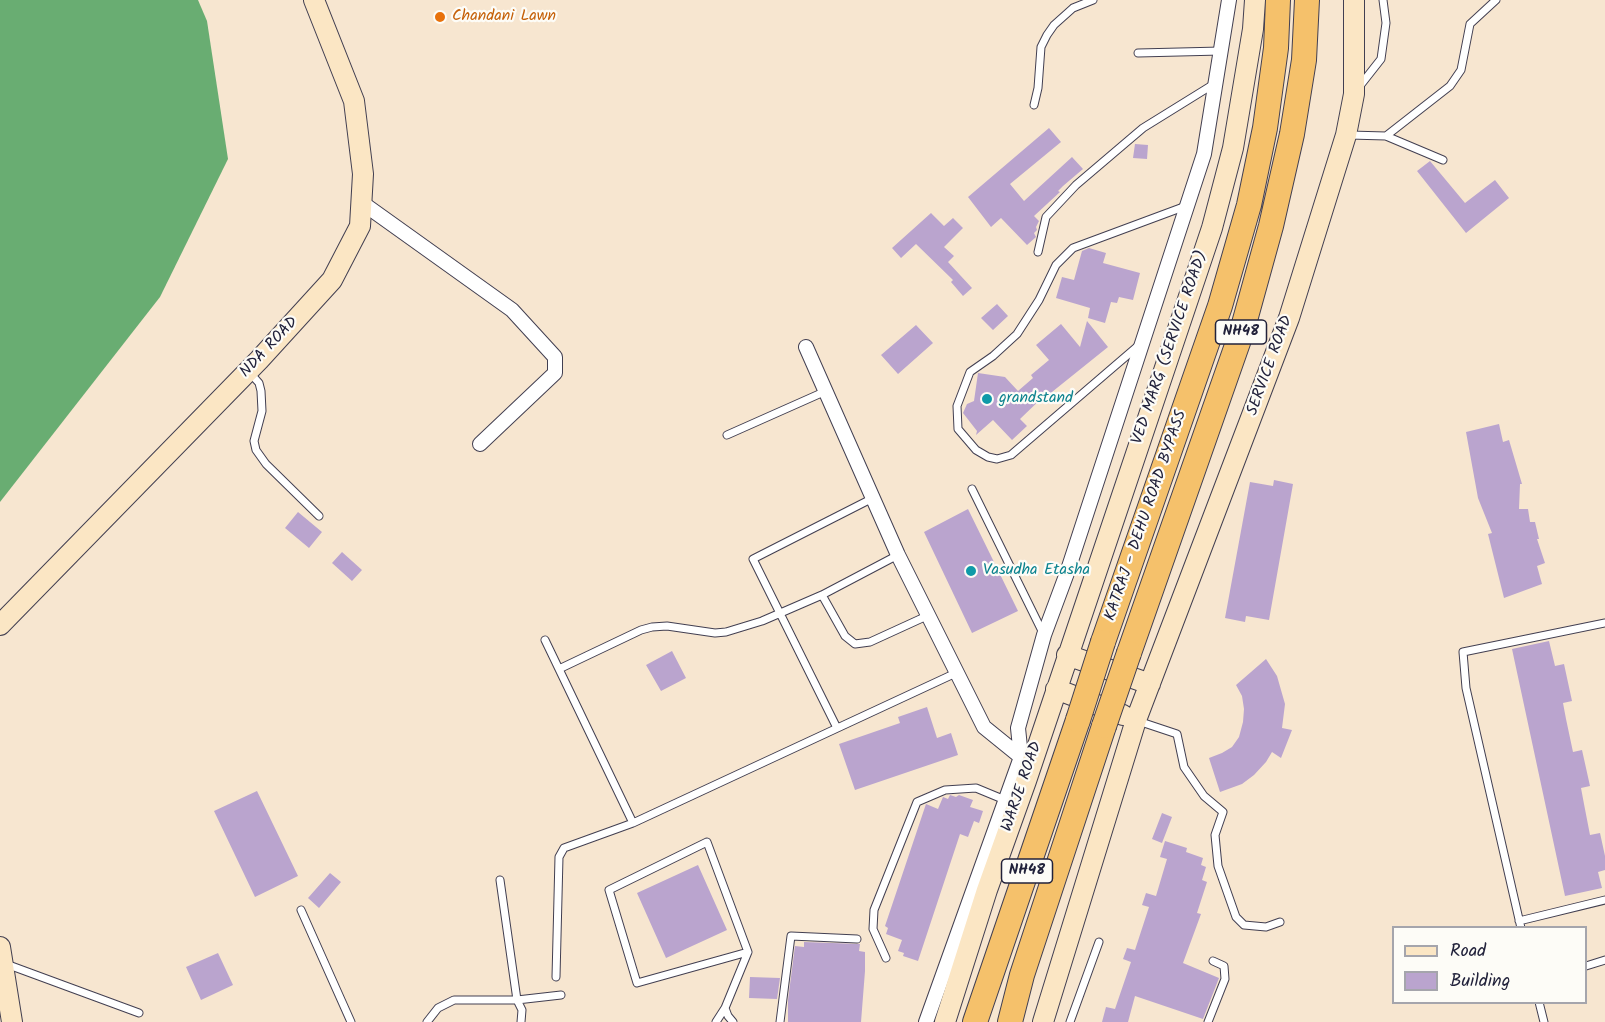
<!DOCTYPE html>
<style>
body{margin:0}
#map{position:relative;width:1605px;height:1022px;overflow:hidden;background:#f7e6d0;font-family:Kalam,sans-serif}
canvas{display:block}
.legend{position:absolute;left:1392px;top:926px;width:195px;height:78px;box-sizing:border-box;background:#fdfcf7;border:2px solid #a5a5ac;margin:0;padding:8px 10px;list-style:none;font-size:18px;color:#22223b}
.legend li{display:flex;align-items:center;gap:12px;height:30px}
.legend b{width:30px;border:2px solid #a5a5ac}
</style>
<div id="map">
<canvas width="1605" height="1022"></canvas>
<ul class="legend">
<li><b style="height:8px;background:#fbe6c4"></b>Road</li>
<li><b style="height:16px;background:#baa4ce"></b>Building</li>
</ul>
</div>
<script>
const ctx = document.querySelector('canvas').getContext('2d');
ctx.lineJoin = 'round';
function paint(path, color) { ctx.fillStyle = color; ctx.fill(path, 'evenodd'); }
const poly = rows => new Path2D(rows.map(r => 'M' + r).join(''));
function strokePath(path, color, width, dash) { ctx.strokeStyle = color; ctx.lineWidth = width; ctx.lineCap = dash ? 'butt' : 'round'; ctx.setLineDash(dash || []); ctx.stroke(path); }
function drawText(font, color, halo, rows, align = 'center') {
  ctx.font = font + ' Kalam,sans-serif'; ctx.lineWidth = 4.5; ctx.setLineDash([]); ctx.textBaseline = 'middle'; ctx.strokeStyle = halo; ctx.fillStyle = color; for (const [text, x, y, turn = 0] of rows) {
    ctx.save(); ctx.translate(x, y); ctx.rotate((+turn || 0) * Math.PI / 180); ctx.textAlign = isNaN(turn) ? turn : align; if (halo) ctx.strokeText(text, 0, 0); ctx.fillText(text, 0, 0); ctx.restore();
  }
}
paint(poly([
 [0,0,198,0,207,21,228,159,160,297,0,502]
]), '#69ad72');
paint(poly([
 [1049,128,1061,142,1010,184,1024,201,1072,157,1083,169,1063,186,1058,191,1060,192,1034,216,1039,221,1036,227,1037,230,1034,233,1036,237,1027,245,1001,218,991,227,968,197],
 [1135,144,1148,145,1147,159,1133,158],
 [1430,161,1465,203,1495,180,1509,198,1466,233,1417,171],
 [931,213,944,226,953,218,963,228,944,247,954,256,948,262,972,288,963,296,951,282,953,280,916,244,901,258,892,248],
 [1089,248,1106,253,1103,263,1140,273,1133,300,1119,297,1117,303,1111,302,1105,323,1088,318,1090,308,1056,298,1062,277,1074,280,1082,251],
 [997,304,1008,316,993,330,981,318],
 [1087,321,1108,347,1047,396,1046,394,1020,419,1027,426,1012,440,993,420,976,435,977,431,963,413,967,404,974,401,978,373,1005,377,1018,391,1033,378,1031,375,1049,360,1036,345,1061,324,1080,347],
 [916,325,933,343,898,374,881,355],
 [1499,424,1503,442,1509,440,1522,484,1520,484,1519,509,1528,509,1530,522,1535,522,1539,539,1537,539,1545,563,1537,566,1542,584,1504,598,1488,534,1492,533,1478,498,1466,432],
 [1274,480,1293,484,1269,620,1246,616,1245,622,1225,618,1250,482,1273,486],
 [968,509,1018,611,972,633,924,532],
 [298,512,322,532,309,548,285,528],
 [342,552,362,570,352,581,332,563],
 [1549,641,1555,666,1564,664,1572,701,1563,703,1566,719,1573,752,1582,750,1590,786,1581,788,1584,804,1590,835,1600,833,1605,856,1605,870,1598,872,1602,888,1565,896,1512,649],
 [672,651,686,678,661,691,646,665],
 [1266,659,1277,676,1285,704,1282,728,1292,730,1281,758,1272,752,1266,762,1254,775,1242,784,1220,792,1209,758,1222,753,1232,747,1239,737,1243,722,1244,709,1242,696,1236,685],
 [927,707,937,738,951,733,958,755,855,790,839,744,900,723,898,717],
 [257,791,298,876,255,897,214,811],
 [950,795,956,797,959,795,973,800,970,807,983,811,979,823,974,821,968,837,960,834,918,961,903,956,904,953,898,951,902,940,886,934,888,928,885,926,926,804,938,809,943,797,948,799],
 [1162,813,1172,817,1162,843,1152,839],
 [1165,841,1187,848,1186,852,1203,858,1201,865,1206,867,1202,880,1207,882,1197,913,1201,914,1183,963,1219,978,1203,1019,1135,996,1128,1022,1102,1022,1106,1007,1115,1009,1131,962,1123,959,1127,948,1135,950,1149,907,1142,905,1146,893,1156,896,1167,859,1160,857],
 [698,865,727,930,666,958,637,893],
 [330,873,341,882,319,908,308,898],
 [804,942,860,944,859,951,865,952,865,971,861,1022,788,1022,788,1000,795,946,804,947],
 [218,953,233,985,201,1000,186,967],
 [750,977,780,978,777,999,749,998]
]), '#baa4ce');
const lane = poly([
 [1138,53,1221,51],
 [1359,87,1381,59,1386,23,1383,0],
 [1034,105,1038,88,1041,47,1047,35,1054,25,1073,8,1093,0],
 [1349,135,1386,136,1443,160],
 [1386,136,1450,86,1461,70,1470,24,1496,0],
 [1038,252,1046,217,1076,185,1143,128,1214,84],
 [1138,346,1011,455,997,459,988,457,976,450,958,429,957,406,970,372,993,356,1017,334,1039,300,1056,265,1073,248,1186,206],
 [250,373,259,383,261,391,262,411,254,441,256,450,266,464,319,516],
 [727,435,826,391],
 [972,489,1043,633],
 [822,595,845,636,855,644,870,642,929,615],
 [545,640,633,823],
 [559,669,641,630,652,627,667,626,715,633,726,632,762,621,822,595,898,555],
 [1138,721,1177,734,1184,767,1204,796,1223,812,1215,835,1218,866,1236,917,1244,925,1266,927,1280,922],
 [837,728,753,559,873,498],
 [500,880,517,1000,522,1010,521,1022],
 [301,910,351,1022],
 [1519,921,1605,900],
 [1521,928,1466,688,1463,652,1605,623],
 [886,958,873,929,874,910,917,802,945,790,976,788,1005,800],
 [6,964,139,1013],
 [1586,966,1605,960],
 [556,977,559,857,564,848,633,823,958,672],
 [1539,1002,1544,1022],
 [427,1022,438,1008,454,1000,517,1000,561,995],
 [716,1022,725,1008],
 [733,1022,728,1016,725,1008,748,952,707,842,609,890,637,983,748,952],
 [780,1022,791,936,857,939],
 [1070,1022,1099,942],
 [1208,1022,1225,979,1224,966,1213,961]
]);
const street = poly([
 [361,202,512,310,555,357,555,373,480,444],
 [806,347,898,555,984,727,1021,757],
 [1021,757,1018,728,1044,635,1067,573,1204,154,1229,0],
 [926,1022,1021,757,1025,763]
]);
const secondary = poly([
 [0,625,259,360,332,280,360,226,363,174,354,101,314,0],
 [1067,655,1150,684],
 [1056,689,1123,715],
 [0,947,12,1022],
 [945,1022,987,890,1026,781,1212,228,1233,148,1253,29,1255,0],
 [1043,1022,1136,720,1289,318,1346,135,1354,94,1354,0]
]);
const highway = poly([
 [1103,642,1220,306,1249,205,1265,128,1276,48,1278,0],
 [1129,653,1242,331,1271,226,1292,134,1304,60,1307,0],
 [975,1022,1078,720],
 [1010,1022,1022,975,1104,726]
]);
strokePath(lane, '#423f51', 9);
strokePath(street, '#423f51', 16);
strokePath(secondary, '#423f51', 22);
strokePath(highway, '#423f51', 26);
strokePath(lane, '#fff', 7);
strokePath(street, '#fff', 14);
strokePath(secondary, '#fbe6c4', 20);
strokePath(highway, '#f5c16b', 24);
const highwayBridge = poly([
 [1078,720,1103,642],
 [1104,726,1129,653]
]);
strokePath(highwayBridge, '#423f51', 26, []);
strokePath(highwayBridge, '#f5c16b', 24);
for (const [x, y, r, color] of [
 [440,17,6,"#e8710a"],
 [987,399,6,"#0f9aa8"],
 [971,571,6,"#0f9aa8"]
]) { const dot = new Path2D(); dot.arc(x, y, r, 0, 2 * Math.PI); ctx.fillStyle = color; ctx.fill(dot); strokePath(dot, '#fdfcf7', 2); }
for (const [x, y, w] of [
 [1241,332,51],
 [1027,871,51]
]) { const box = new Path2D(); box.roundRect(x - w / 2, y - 12, w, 24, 4.5); ctx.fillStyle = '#fdfcf7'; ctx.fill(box); strokePath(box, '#22223b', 1.5); }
drawText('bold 15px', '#22223b', null, [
 ["NH48",1241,332],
 ["NH48",1027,871]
]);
drawText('16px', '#c56008', '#fdfcf7', [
 ["Chandani Lawn",452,17]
], 'left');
drawText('16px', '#22223b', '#fdfcf7', [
 ["NDA ROAD",270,348,-47],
 ["VED MARG (SERVICE ROAD)",1171,348,-71],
 ["SERVICE ROAD",1271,366,-70],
 ["KATRAJ - DEHU ROAD BYPASS",1147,516,-71],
 ["WARJE ROAD",1023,787,-71]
]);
drawText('16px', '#0d838f', '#fdfcf7', [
 ["grandstand",999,399],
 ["Vasudha Etasha",983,571]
], 'left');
</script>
